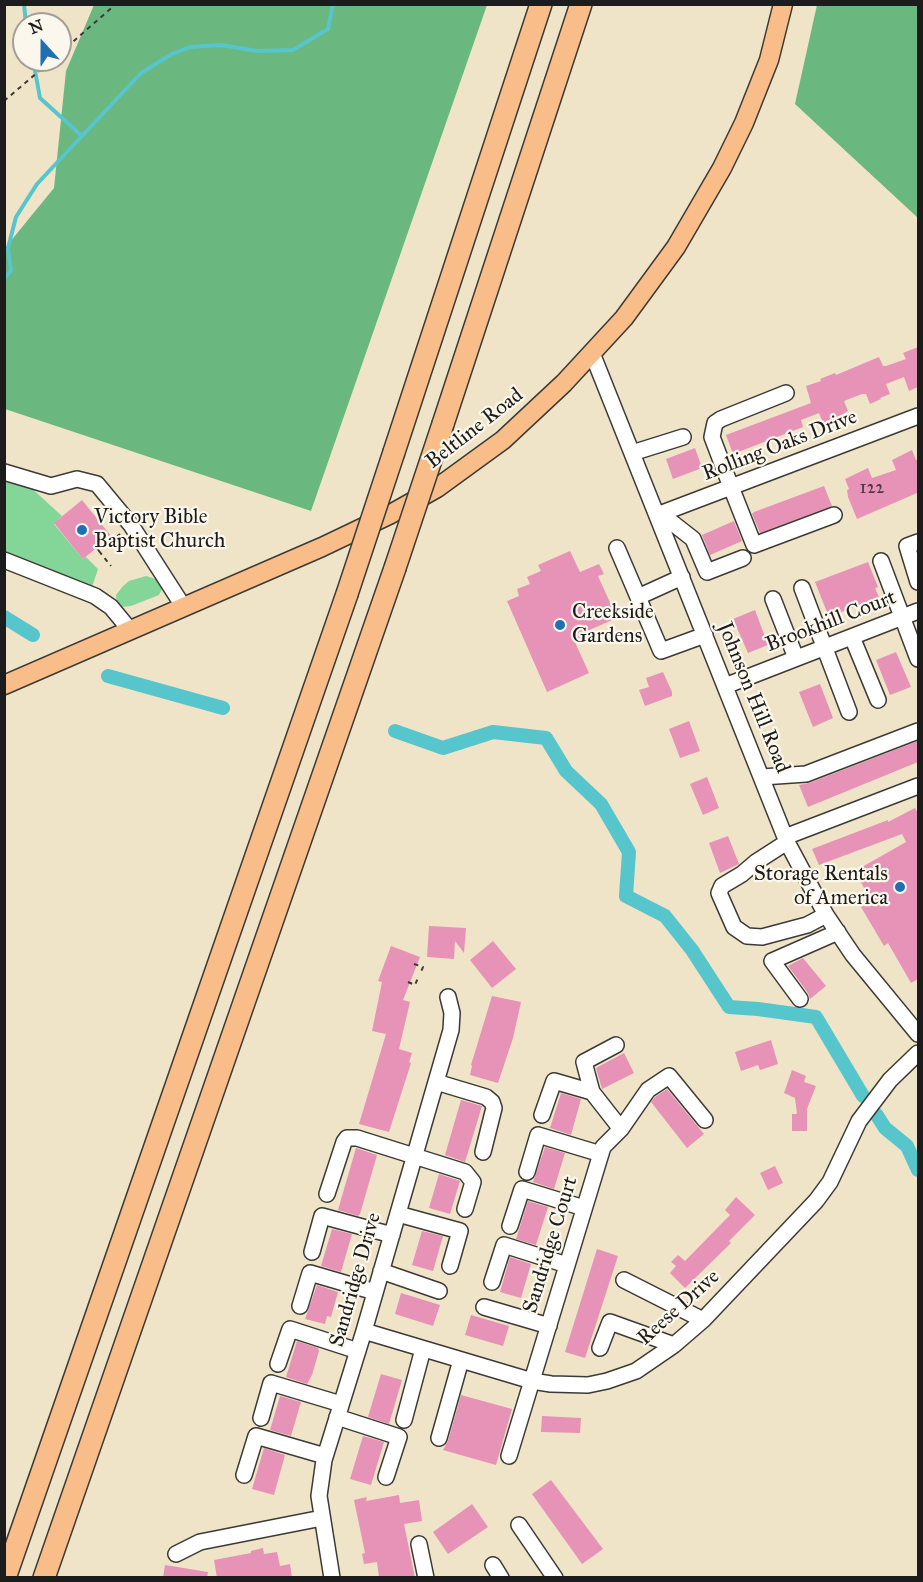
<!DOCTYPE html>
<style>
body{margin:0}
#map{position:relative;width:923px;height:1582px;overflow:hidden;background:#efe4c7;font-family:"IM FELL Great Primer",serif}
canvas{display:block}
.frame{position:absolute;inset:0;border:6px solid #1c1c1c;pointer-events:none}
.north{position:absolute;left:12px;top:12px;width:60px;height:60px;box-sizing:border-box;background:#fbf7ec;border:2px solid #a29f99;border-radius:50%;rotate:339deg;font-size:16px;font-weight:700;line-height:24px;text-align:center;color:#1c1c1c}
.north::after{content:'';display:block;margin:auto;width:21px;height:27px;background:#1f6fb2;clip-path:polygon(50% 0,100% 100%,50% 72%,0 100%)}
</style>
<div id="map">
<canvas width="923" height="1582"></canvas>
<div class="frame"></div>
<div class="north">N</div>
</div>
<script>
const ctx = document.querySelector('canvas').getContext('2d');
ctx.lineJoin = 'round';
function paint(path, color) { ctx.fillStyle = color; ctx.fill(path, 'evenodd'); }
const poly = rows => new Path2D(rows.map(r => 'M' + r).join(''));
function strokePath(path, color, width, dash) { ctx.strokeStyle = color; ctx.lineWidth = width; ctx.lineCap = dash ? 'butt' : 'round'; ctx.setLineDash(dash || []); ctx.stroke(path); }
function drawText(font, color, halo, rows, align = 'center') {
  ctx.font = font + ' "IM FELL Great Primer",serif'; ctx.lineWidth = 4.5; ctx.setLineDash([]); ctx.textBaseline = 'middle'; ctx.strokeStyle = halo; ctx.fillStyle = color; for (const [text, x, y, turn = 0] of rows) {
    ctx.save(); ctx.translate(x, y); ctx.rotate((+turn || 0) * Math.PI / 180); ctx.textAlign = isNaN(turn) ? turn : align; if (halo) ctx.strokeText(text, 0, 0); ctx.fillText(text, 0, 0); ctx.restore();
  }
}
paint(poly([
 [4,480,28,485,62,516,54,524,83,559,86,557,98,569,92,587,88,589,5,557],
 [146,576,159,580,162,589,159,595,131,606,121,607,117,605,116,595,123,586,129,581]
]), '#83d697');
paint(poly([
 [94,5,487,5,311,511,5,409,5,248,54,188,66,71],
 [817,5,918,5,918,218,795,104]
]), '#6ab780');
strokePath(poly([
 [24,4,26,24],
 [33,60,40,98,82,136],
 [4,278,11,271,8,248,16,217,37,184,141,73,172,54,190,47,221,45,257,51,293,50,328,29,333,4]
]), '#57c5cc', 4);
strokePath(poly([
 [4,617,33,635],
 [108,676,223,708],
 [395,731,443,748,493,732,546,738,566,771,601,804,629,852,626,896,665,916,692,950,729,1007,758,1009,816,1017,863,1096],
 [876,1114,885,1128,907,1146,918,1170]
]), '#57c5cc', 14);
paint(poly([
 [918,347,918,387,909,391,904,377,886,384,890,394,880,398,881,399,870,404,866,394,862,394,844,401,848,411,836,418,823,423,819,413,801,420,803,427,733,454,726,435,811,403,806,386,821,381,820,379,835,373,836,375,879,357,883,366,886,366,906,359,903,353],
 [695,448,702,468,673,479,666,459],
 [912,450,916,460,918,459,918,490,917,493,857,519,848,497,847,490,849,489,845,479,868,468,872,478,896,470,892,460],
 [824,486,832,506,760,533,752,514,754,512],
 [82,500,111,536,83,559,54,523],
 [734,521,742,541,710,555,702,535],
 [570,551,580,572,599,564,604,574,598,576,617,618,587,631,588,634,574,640,589,673,547,692,507,601,519,596,517,589,530,584,527,577,541,571,538,565],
 [868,562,878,587,875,588,879,597,829,617,815,582],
 [755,610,768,645,748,653,733,619],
 [896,652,911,687,890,695,876,660],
 [663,672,672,692,672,696,645,706,639,690,649,687,646,678],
 [820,684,833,718,813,727,799,692],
 [689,721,700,751,680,758,669,729],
 [918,741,918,762,808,807,799,785,809,783],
 [707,777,719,808,703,815,690,784],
 [915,808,918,813,918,979,911,983,888,943,884,946,861,907,871,901,855,871,906,842,902,834,819,865,812,849,888,820,888,822],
 [728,836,739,864,720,873,709,843],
 [429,926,466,928,464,953,455,941,454,959,427,957],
 [493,941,516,969,492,988,470,960],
 [391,946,420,957,403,1000,410,1002,399,1049,412,1053,409,1062,411,1063,389,1132,359,1124,386,1034,372,1031,382,982,378,981],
 [803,958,826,986,810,999,808,993,788,966],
 [492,996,521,1002,513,1038,498,1083,470,1075,472,1066,471,1065],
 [771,1040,778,1064,760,1070,758,1065,741,1071,735,1052],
 [624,1053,634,1073,602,1089,596,1068],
 [792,1070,806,1076,804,1082,816,1086,807,1109,807,1131,792,1131,792,1114,797,1114,795,1098,784,1093],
 [667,1089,704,1134,687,1148,651,1102,655,1097],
 [561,1093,581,1099,571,1135,550,1128],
 [461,1100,482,1106,465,1162,445,1155],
 [545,1147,565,1153,554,1189,533,1182],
 [356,1148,377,1155,360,1214,358,1216,338,1210],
 [775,1166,783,1183,768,1190,760,1173],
 [439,1174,460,1181,450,1214,429,1208],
 [736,1197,755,1215,729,1241,731,1243,685,1288,670,1273,676,1266,671,1262,678,1255,685,1261,730,1215,725,1210],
 [528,1201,548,1207,536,1245,516,1239],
 [332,1229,352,1234,341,1272,321,1266],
 [422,1231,443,1236,433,1271,412,1265],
 [597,1249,618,1256,585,1358,565,1352],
 [510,1257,531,1264,521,1298,500,1292],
 [317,1285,338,1292,331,1317,327,1316,325,1324,305,1319],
 [401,1293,440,1305,433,1326,395,1314],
 [471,1315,509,1326,503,1346,465,1335],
 [297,1341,318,1348,319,1351,312,1375,307,1384,286,1377],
 [381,1374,402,1380,389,1424,368,1417],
 [461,1395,512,1409,496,1465,443,1450,448,1441],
 [280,1396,301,1402,291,1436,270,1430],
 [542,1416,581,1418,580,1433,541,1432],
 [363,1436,384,1442,371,1485,350,1479],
 [264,1448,285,1455,274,1495,252,1489],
 [551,1480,603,1549,582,1564,532,1494],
 [399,1495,400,1503,419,1500,422,1521,404,1524,415,1578,379,1578,377,1562,364,1564,362,1554,365,1553,354,1500,367,1497,366,1501],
 [472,1504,488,1527,448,1554,433,1532],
 [263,1548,264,1554,277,1552,280,1566,290,1564,292,1578,217,1578,214,1560,251,1553,251,1551],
 [165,1565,208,1572,207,1578,163,1578]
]), '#e693b7');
const minor = poly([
 [592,353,787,842,826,915,853,955,918,1034],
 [786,393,721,419,715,423,712,437,731,487,754,545,834,515],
 [632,453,683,437],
 [4,472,51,486,77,479,97,484,131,525,183,606],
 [661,514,693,539,707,572,743,558],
 [657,515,918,416],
 [918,542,907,546,918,582],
 [617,548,638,597],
 [4,560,95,596,111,607,130,630],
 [881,561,918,659],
 [682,577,638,597,661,651,705,635],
 [802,588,849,712],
 [773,599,796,658],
 [852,637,878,700],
 [725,686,918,611],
 [762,777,806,774,918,731],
 [785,837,918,786],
 [787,842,756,862,742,874,722,886,719,893,734,927,747,936,762,937,807,925,826,915],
 [800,999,772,961,838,932],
 [436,1082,486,1097,492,1102,494,1108,483,1152],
 [592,1092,584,1062,616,1045],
 [542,1115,554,1081,592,1092,621,1129],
 [527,1172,538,1135,601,1154],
 [327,1194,344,1142,347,1138,357,1138,465,1172,473,1182,465,1209],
 [398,1214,460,1231,450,1266],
 [510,1226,522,1189,584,1208],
 [312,1252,322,1216,392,1235],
 [381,1271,439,1291],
 [624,1280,703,1320],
 [492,1282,504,1245,567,1265],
 [300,1306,310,1273,375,1292],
 [484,1307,549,1326],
 [364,1331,532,1381,551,1384,588,1385,607,1381,636,1371,674,1345,703,1320,816,1201,830,1182,859,1121,890,1080,918,1053],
 [600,1348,610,1322,674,1345],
 [278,1364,290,1329,358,1351],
 [337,1417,399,1437,386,1477],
 [261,1418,271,1383,341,1404],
 [404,1420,423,1349],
 [439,1438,461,1360],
 [509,1456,603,1147,621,1129,648,1090,669,1076,705,1120],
 [244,1475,256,1436,325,1456],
 [519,1525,555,1578],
 [419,1544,426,1578],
 [176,1554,200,1542,322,1518],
 [493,1565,501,1578],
 [332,1578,319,1496,324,1460,364,1331,451,1030,452,1013,448,997]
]);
const major = poly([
 [4,685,322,547,389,515,437,488,503,440,564,383,624,318,676,247,722,168,744,123,769,60,783,4]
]);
const highway = poly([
 [443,424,581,4],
 [394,452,541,4],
 [5,1578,347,594],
 [44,1578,395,568]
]);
strokePath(minor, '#3c3a36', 18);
strokePath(major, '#3c3a36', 21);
strokePath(highway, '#3c3a36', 24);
strokePath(poly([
 [60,53,116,4],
 [4,101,52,60],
 [97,548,99,551,120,534],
 [99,551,111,566],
 [414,964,423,967,421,972],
 [408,982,415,985,418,978]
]), '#3c3a36', 2, [4.5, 4.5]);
strokePath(minor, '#fff', 15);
strokePath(major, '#f8bd88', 18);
strokePath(highway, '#f8bd88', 21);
const highwayBridge = poly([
 [395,568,443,424],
 [347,594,394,452]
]);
strokePath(highwayBridge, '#3c3a36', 24, []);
strokePath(highwayBridge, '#f8bd88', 21);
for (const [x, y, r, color] of [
 [82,530,6,"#1f6fb2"],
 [560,625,6,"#1f6fb2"],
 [900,887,6,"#1f6fb2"]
]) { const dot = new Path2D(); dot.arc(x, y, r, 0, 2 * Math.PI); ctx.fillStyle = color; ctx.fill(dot); strokePath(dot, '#fbf7ec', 2); }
drawText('18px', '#4e3a43', null, [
 ["122",872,489]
]);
drawText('21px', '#1c1c1c', '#fbf7ec', [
 ["Beltline Road",475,429,-38],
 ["Rolling Oaks Drive",780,446,-21],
 ["Brookhill Court",831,622,-21],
 ["Johnson Hill Road",753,698,68],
 ["Sandridge Court",551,1245,-73],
 ["Sandridge Drive",356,1280,-74],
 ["Reese Drive",679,1308,-42]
]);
drawText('21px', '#1c1c1c', '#fbf7ec', [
 ["Victory Bible",94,518],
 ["Baptist Church",94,542],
 ["Creekside",572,613],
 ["Gardens",572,637],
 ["Storage Rentals",888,875,"right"],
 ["of America",888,899,"right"]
], 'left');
</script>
